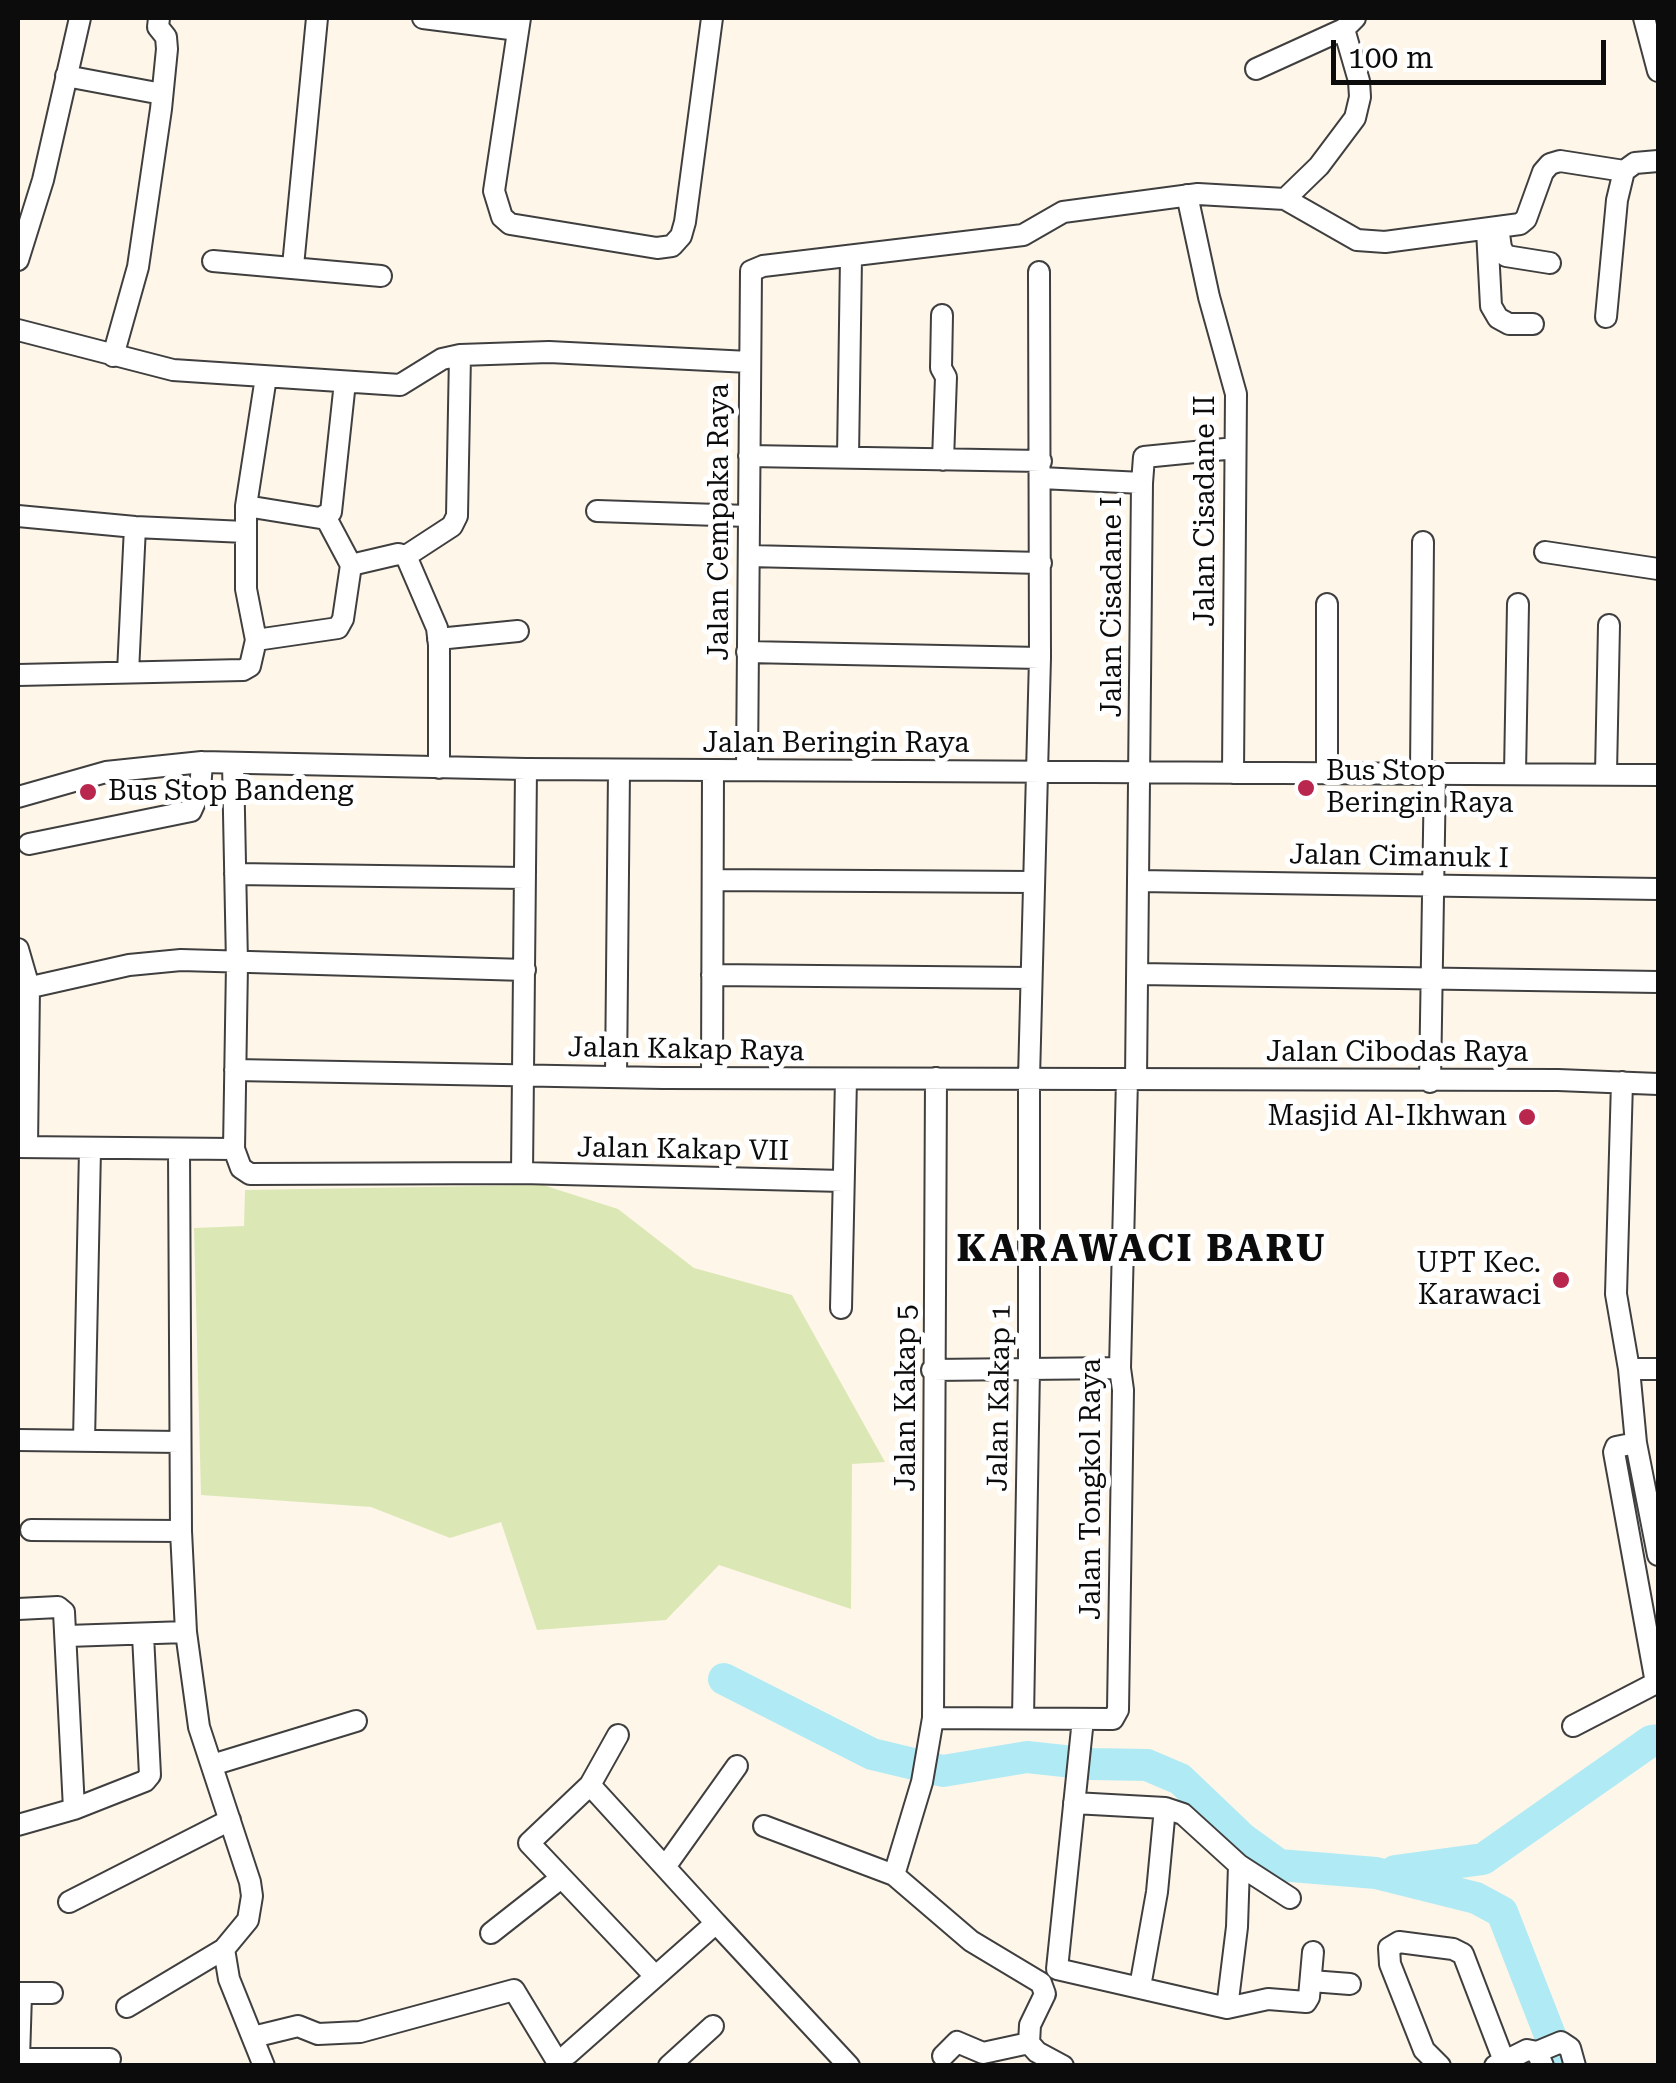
<!DOCTYPE html>
<style>
body{margin:0}
#map{position:relative;width:1676px;height:2083px;overflow:hidden;background:#fff6ea;font-family:"Roboto Serif",serif}
canvas{display:block}
.frame{position:absolute;inset:0;border:20px solid #0c0c0c;pointer-events:none}
.scale{position:absolute;left:1331px;top:40px;width:275px;height:45px;box-sizing:border-box;border:5px solid #0c0c0c;border-top:0;padding-left:12px;font-size:30px;line-height:35px;white-space:nowrap;color:#0c0c0c;-webkit-text-stroke:8px #fff;paint-order:stroke}
</style>
<div id="map">
<canvas width="1676" height="2083"></canvas>
<div class="frame"></div>
<div class="scale">100 m</div>
</div>
<script>
const ctx = document.querySelector('canvas').getContext('2d');
ctx.lineJoin = 'round';
function paint(path, color) { ctx.fillStyle = color; ctx.fill(path, 'evenodd'); }
const poly = rows => new Path2D(rows.map(r => 'M' + r).join(''));
function strokePath(path, color, width, dash) { ctx.strokeStyle = color; ctx.lineWidth = width; ctx.lineCap = dash ? 'butt' : 'round'; ctx.setLineDash(dash || []); ctx.stroke(path); }
function drawText(font, color, halo, rows, align = 'center') {
  ctx.font = font + ' "Roboto Serif",serif'; ctx.lineWidth = 10; ctx.setLineDash([]); ctx.textBaseline = 'middle'; ctx.strokeStyle = halo; ctx.fillStyle = color; for (const [text, x, y, turn = 0] of rows) {
    ctx.save(); ctx.translate(x, y); ctx.rotate((+turn || 0) * Math.PI / 180); ctx.textAlign = isNaN(turn) ? turn : align; if (halo) ctx.strokeText(text, 0, 0); ctx.fillText(text, 0, 0); ctx.restore();
  }
}
paint(poly([
 [543,1185,618,1209,694,1268,792,1295,885,1462,852,1464,851,1609,719,1565,666,1620,537,1630,501,1522,450,1538,371,1507,201,1495,194,1228,244,1226,245,1190]
]), '#dbe8b5');
strokePath(poly([
 [724,1679,872,1754,943,1771,1027,1757,1092,1764,1147,1765,1180,1779,1243,1839,1279,1865,1376,1873,1476,1898,1502,1912,1562,2066],
 [1395,1871,1483,1859,1651,1741,1658,1740]
]), '#b0ebf5', 32);
const minor = poly([
 [423,18,518,30],
 [520,18,494,191,502,217,510,224,657,248,672,246,681,236,685,222,712,18],
 [1644,18,1658,71],
 [1256,69,1344,29],
 [66,76,162,94],
 [1187,195,1209,297,1236,394,1233,773],
 [1285,199,1319,166,1355,118,1360,97,1359,81,1344,29,1355,18],
 [1498,227,1501,248,1506,256,1550,263],
 [1487,230,1491,306,1498,318,1509,324,1533,324],
 [18,260,43,180,80,18],
 [213,261,381,276],
 [293,266,317,18],
 [942,315,941,368,946,377,943,460],
 [1606,317,1617,200,1624,171,1635,163,1658,161],
 [18,330,173,370,400,385,442,359,460,355,549,352,749,362],
 [113,356,138,267,161,109,167,49,166,37,158,27,159,18],
 [266,377,246,506,246,589,256,640,338,628,343,619,351,565,326,518],
 [749,456,1041,461],
 [848,457,851,258],
 [1041,478,1142,483,1136,1079],
 [1142,483,1144,457,1235,448],
 [246,506,320,518,331,512,345,382],
 [597,511,748,516],
 [18,516,135,527,245,532],
 [1545,552,1658,569],
 [406,556,437,628,439,645,439,768],
 [749,556,1041,563],
 [351,565,398,554,406,556,452,526,457,516,460,355],
 [1327,604,1327,772],
 [438,639,518,631],
 [747,652,1040,658],
 [128,672,135,527],
 [18,675,243,670,250,666,256,640],
 [233,763,237,964,234,1149,241,1168,250,1174,522,1173,843,1181],
 [747,770,751,271,763,266,1023,235,1063,212,1198,194,1285,199,1357,240,1385,242,1520,224,1526,219,1543,172,1550,164,1560,161,1624,171],
 [1421,772,1423,542],
 [1515,773,1518,604],
 [1606,773,1609,625],
 [18,797,106,772,202,762,526,769,1658,775],
 [29,844,191,811,200,791,202,762],
 [235,874,525,878],
 [713,880,1032,882],
 [1139,881,1658,889],
 [18,949,29,987,27,1147],
 [1139,974,1658,982],
 [712,975,1031,978],
 [18,990,129,965,181,960,525,970],
 [235,1070,663,1078,1558,1080,1658,1084],
 [616,1077,619,770],
 [712,1078,713,770],
 [1430,1082,1435,772],
 [1622,1082,1616,1294,1629,1369,1636,1443,1658,1555],
 [18,1147,234,1149],
 [179,1151,181,1531,186,1632,199,1727,250,1882,252,1896,248,1920,224,1949,229,1979,264,2066],
 [522,1173,526,769],
 [841,1308,846,1079],
 [1629,1369,1658,1369],
 [932,1370,1120,1368],
 [18,1440,180,1442],
 [84,1441,90,1149],
 [31,1530,181,1531],
 [18,1609,58,1607,64,1612,74,1809],
 [67,1636,186,1632],
 [933,1718,1113,1719,1118,1710,1123,1390,1120,1368,1127,1079],
 [1023,1718,1029,1369,1029,1078,1040,658,1039,272],
 [1083,1719,1057,1969,1227,2008,1268,1999,1306,2002,1309,1997,1313,1952],
 [1573,1726,1656,1683,1614,1452,1616,1447,1636,1443],
 [618,1735,590,1785,529,1843,655,1976],
 [212,1765,356,1721],
 [590,1785,716,1923],
 [1074,1803,1165,1808,1183,1814,1239,1865,1290,1898],
 [18,1825,74,1809,145,1781,150,1775,143,1635],
 [764,1826,894,1875,971,1941,1041,1983,1045,1994,1030,2025,1029,2043,1037,2052,1063,2066],
 [665,1867,737,1766],
 [894,1875,922,1782,933,1718,936,1078],
 [69,1902,230,1820],
 [491,1933,561,1878],
 [1311,1981,1350,1984],
 [1140,1987,1157,1892,1165,1808],
 [18,1993,52,1993],
 [127,2007,224,1949],
 [1227,2008,1237,1927,1239,1865],
 [253,2037,298,2026,318,2034,360,2032,514,1990,560,2066],
 [1537,2052,1561,2042,1570,2048,1575,2066],
 [568,2054,716,1923,849,2066],
 [943,2056,957,2042,983,2053,1029,2043],
 [18,2059,110,2059],
 [19,2059,21,1994],
 [669,2066,713,2026],
 [1440,2066,1424,2050,1390,1964,1389,1948,1399,1942,1453,1949,1463,1954,1504,2061],
 [1495,2066,1527,2050,1537,2052,1543,2066]
]);
strokePath(minor, '#3f3f3f', 24);
strokePath(minor, '#fff', 20);
for (const [x, y, r, color] of [
 [1306,788,10,"#b9264e"],
 [88,792,10,"#b9264e"],
 [1527,1117,10,"#b9264e"],
 [1561,1280,10,"#b9264e"]
]) { const dot = new Path2D(); dot.arc(x, y, r, 0, 2 * Math.PI); ctx.fillStyle = color; ctx.fill(dot); strokePath(dot, '#fff', 4); }
drawText('28px', '#0c0c0c', '#fff', [
 ["Jalan Cisadane II",1206,511,-90],
 ["Jalan Cempaka Raya",720,522,-90],
 ["Jalan Cisadane I",1113,607,-90],
 ["Jalan Beringin Raya",836,744],
 ["Jalan Cimanuk I",1399,857,1],
 ["Jalan Kakap Raya",686,1050,1],
 ["Jalan Cibodas Raya",1397,1053],
 ["Jalan Kakap VII",683,1150,1],
 ["Jalan Kakap 5",907,1398,-90],
 ["Jalan Kakap 1",1000,1398,-89],
 ["Jalan Tongkol Raya",1092,1489,-90]
]);
drawText('28px', '#0c0c0c', '#fff', [
 ["Bus Stop",1326,772],
 ["Beringin Raya",1326,804],
 ["Bus Stop Bandeng",108,792],
 ["Masjid Al-Ikhwan",1507,1117,"right"],
 ["UPT Kec.",1541,1264,"right"],
 ["Karawaci",1541,1296,"right"]
], 'left');
ctx.letterSpacing = '2.5px';
drawText('bold 38px', '#0c0c0c', '#fff', [
 ["KARAWACI BARU",1142,1250]
]);
ctx.letterSpacing = '0px';
</script>
